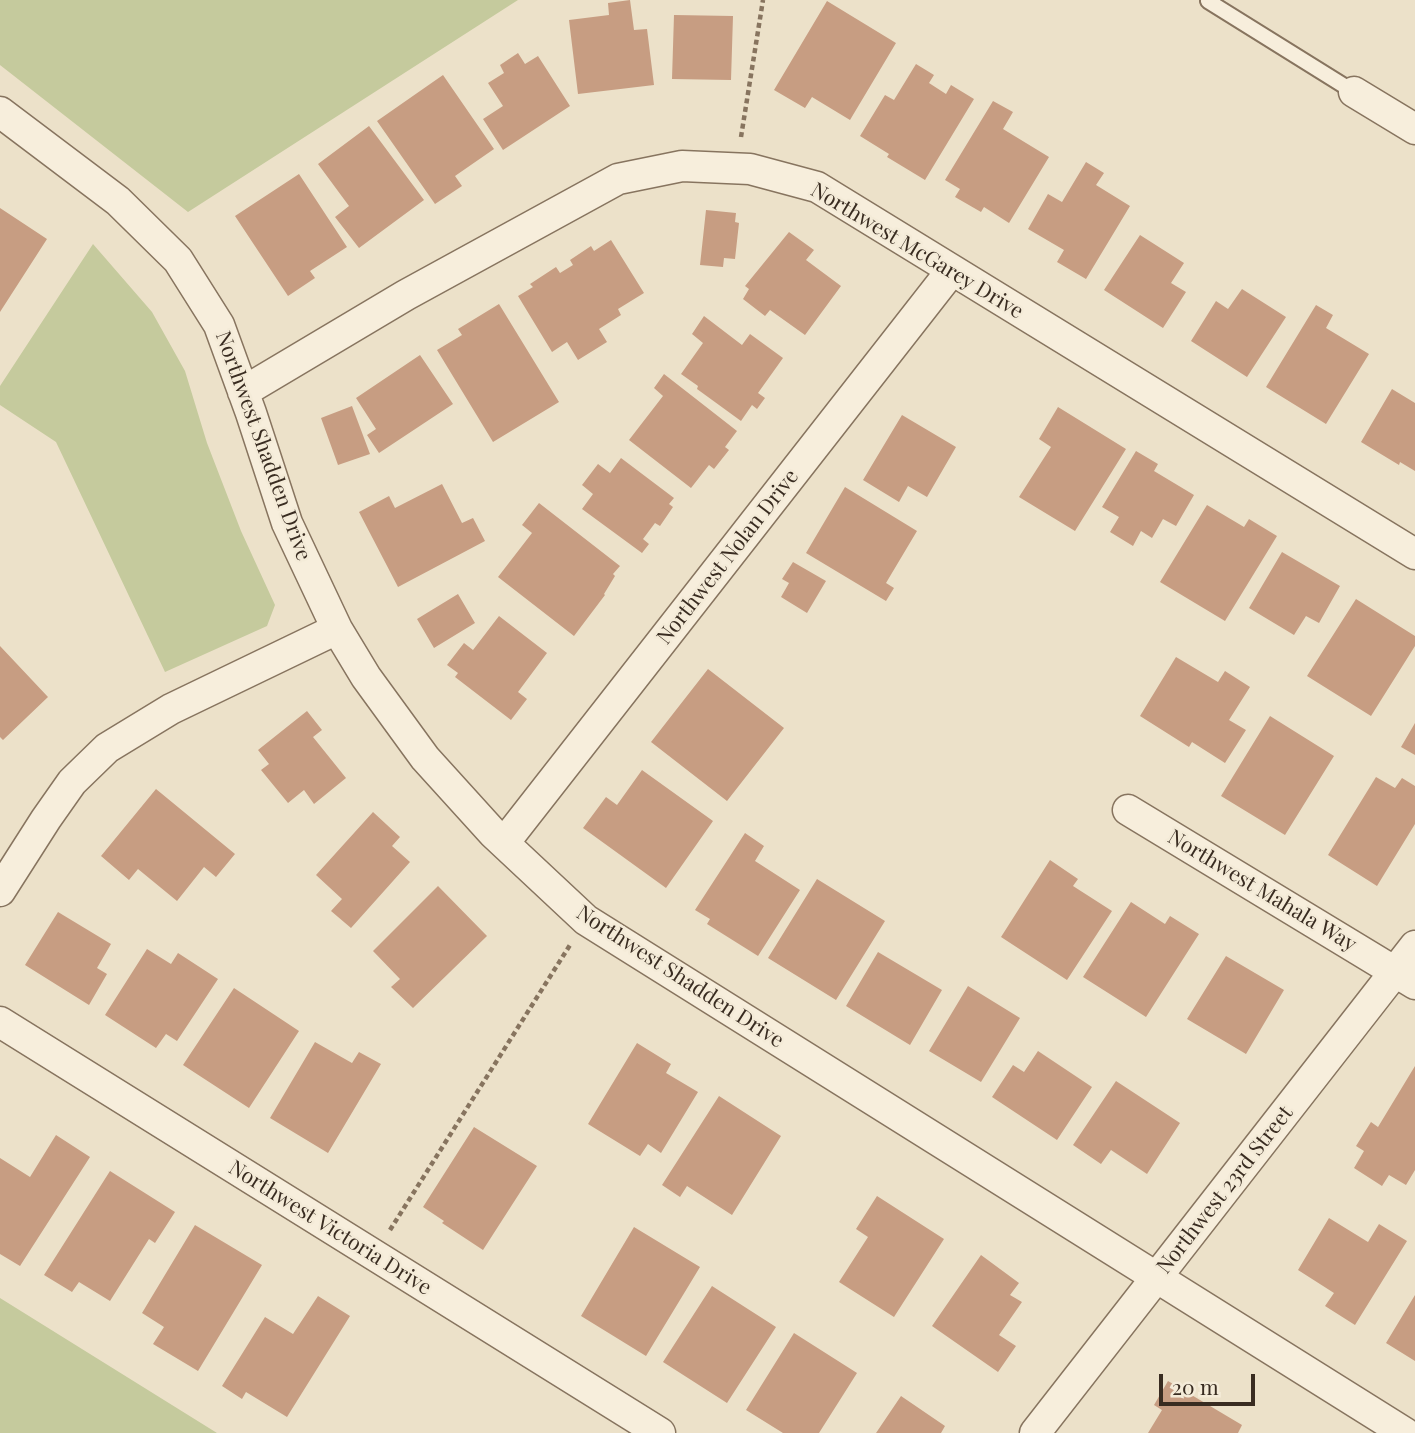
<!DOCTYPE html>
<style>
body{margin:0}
#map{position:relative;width:1415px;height:1433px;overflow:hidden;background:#ece1c9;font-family:"Playfair Display",serif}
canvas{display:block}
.scale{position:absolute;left:1159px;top:1374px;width:96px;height:32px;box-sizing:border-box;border:4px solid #392c21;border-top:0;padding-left:9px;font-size:21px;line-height:24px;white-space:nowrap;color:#392c21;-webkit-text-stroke:5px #f4ebd8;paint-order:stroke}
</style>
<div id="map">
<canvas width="1415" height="1433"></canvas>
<div class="scale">20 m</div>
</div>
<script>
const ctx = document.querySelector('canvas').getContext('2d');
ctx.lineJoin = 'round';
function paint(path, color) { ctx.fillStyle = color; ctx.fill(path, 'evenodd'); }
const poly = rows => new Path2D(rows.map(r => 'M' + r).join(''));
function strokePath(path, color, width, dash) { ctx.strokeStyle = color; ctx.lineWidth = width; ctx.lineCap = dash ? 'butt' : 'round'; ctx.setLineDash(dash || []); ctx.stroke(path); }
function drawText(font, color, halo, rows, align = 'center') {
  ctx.font = font + ' "Playfair Display",serif'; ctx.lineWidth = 5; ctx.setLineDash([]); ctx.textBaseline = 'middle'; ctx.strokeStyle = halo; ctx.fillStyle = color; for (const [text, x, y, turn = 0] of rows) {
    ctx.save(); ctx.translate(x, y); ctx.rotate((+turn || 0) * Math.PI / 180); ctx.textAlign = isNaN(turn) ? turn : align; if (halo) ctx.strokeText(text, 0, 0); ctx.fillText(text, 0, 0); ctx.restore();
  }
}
paint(poly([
 [0,0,518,0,188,212,0,65],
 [93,244,152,312,185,371,207,443,241,531,275,605,267,626,165,672,56,442,0,405,0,386],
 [0,1298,217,1433,0,1433]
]), '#c5ca9d');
paint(poly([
 [630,0,634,30,647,29,654,85,578,94,569,20,609,15,608,3],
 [827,1,896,43,850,120,812,97,805,108,774,90],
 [674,15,733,16,731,80,672,79],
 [518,53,525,64,538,56,570,106,503,150,483,119,503,106,488,83,504,73,500,65],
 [916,64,934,75,929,83,946,94,951,85,974,99,925,180,887,157,889,154,860,136,885,95,894,100],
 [443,75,494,149,455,176,462,186,435,204,377,121],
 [993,101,1013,112,1003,129,1049,157,1009,223,984,207,981,212,955,197,960,189,945,180],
 [369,126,424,200,359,248,335,217,349,206,318,164],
 [1086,162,1104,173,1096,185,1130,206,1086,279,1057,262,1064,250,1028,229,1048,194,1062,202],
 [299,174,347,247,310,271,315,278,288,296,235,216],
 [0,208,47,239,0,312],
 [706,210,736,213,735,222,739,223,735,259,724,258,723,267,700,265],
 [789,232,814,250,806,260,841,286,805,335,770,310,765,316,743,299,749,289,745,286],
 [1140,235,1184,263,1171,283,1186,292,1163,328,1104,290],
 [611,240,644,293,618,309,621,315,599,329,607,342,578,360,567,342,552,352,518,296,533,287,530,284,556,267,560,273,573,265,570,260,591,246,594,251],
 [1242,289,1286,317,1247,377,1191,341,1216,301,1228,309],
 [499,304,559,402,493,442,437,350,462,335,458,329],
 [1316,305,1333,315,1326,328,1369,354,1326,424,1266,387],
 [704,316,742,345,750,334,783,358,758,393,765,398,757,409,752,405,741,421,697,389,698,386,681,374,703,343,692,334],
 [420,355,453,404,379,453,367,435,376,429,356,398],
 [664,374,737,431,725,447,729,450,714,469,709,465,691,488,629,440,663,396,654,388],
 [1392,389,1415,403,1415,471,1400,462,1399,465,1361,442],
 [352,406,370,454,338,465,321,418],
 [1058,407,1126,449,1075,531,1019,497,1051,447,1039,439],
 [902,415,956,447,927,497,908,486,899,502,863,480],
 [1136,451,1158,464,1154,471,1194,495,1176,526,1163,519,1152,538,1141,531,1133,546,1110,532,1119,517,1102,507],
 [621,458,674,498,669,504,673,507,660,526,655,523,643,539,649,544,642,553,582,509,593,494,582,485,598,464,610,473],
 [442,484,462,523,473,518,485,541,398,587,359,512,389,496,395,508],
 [845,487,917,531,886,583,894,588,886,601,806,553],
 [539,503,620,566,613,574,615,576,604,594,605,595,574,636,498,577,532,533,522,525],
 [1207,505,1244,527,1249,519,1277,536,1225,621,1160,582],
 [1282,552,1340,586,1319,623,1306,616,1294,635,1249,608],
 [793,562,826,581,807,613,781,597,789,583,782,579],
 [458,594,475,623,434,648,417,619],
 [1356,599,1415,636,1415,646,1371,716,1307,676],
 [499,616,547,653,518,692,527,699,511,720,455,677,458,673,447,665,464,643,473,650],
 [0,646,48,697,3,740,0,737],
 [1176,657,1218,682,1225,671,1250,687,1229,720,1246,730,1225,763,1192,742,1189,747,1140,716],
 [708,669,784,728,727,801,651,742],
 [307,711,322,730,313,737,346,778,314,804,304,790,288,803,261,770,269,764,258,750],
 [1270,716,1334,756,1285,835,1221,796],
 [1415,723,1415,755,1401,747],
 [642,770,713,821,666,888,583,828,606,797,617,805],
 [1376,777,1395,788,1402,778,1415,786,1415,824,1377,886,1328,855],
 [156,789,235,854,216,877,204,867,177,901,138,869,129,880,101,856],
 [373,812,400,837,392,846,410,862,351,928,331,911,342,899,316,875],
 [745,833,764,846,755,861,800,890,758,956,707,924,710,919,695,910],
 [1050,860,1078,879,1073,886,1112,911,1067,980,1001,937],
 [817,879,885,921,836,1000,768,958],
 [438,886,487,936,413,1008,391,987,400,979,373,951],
 [1131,902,1165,924,1170,916,1199,934,1146,1017,1083,977],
 [58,912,111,944,97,968,107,974,89,1005,25,965],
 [147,949,171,964,178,953,218,979,177,1041,166,1034,156,1048,105,1015],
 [878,952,942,990,910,1045,846,1006],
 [1226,956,1284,990,1246,1054,1187,1019],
 [968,986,1020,1018,981,1082,929,1051],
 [234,988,299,1031,249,1108,183,1065],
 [315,1042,352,1063,359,1052,381,1064,328,1153,270,1118],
 [637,1043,671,1064,666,1073,698,1092,661,1153,648,1144,640,1156,588,1124],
 [1038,1051,1092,1087,1057,1140,992,1097,1013,1065,1024,1072],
 [1415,1066,1415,1170,1406,1185,1389,1175,1382,1186,1354,1168,1364,1151,1356,1146,1371,1122,1378,1127],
 [1116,1081,1180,1123,1147,1174,1111,1150,1101,1164,1073,1145],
 [719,1096,781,1136,732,1215,687,1186,680,1197,662,1185],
 [474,1127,537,1166,483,1250,442,1223,444,1221,423,1207],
 [56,1135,90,1157,20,1266,0,1254,0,1158,30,1177],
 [110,1171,175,1212,155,1243,149,1239,110,1301,79,1282,72,1292,44,1275],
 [877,1196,944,1239,894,1317,839,1282,868,1237,856,1229],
 [1329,1218,1368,1242,1379,1224,1407,1241,1355,1325,1325,1306,1334,1293,1298,1270],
 [195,1225,262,1265,198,1371,153,1344,164,1327,142,1313],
 [634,1227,700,1267,646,1356,581,1316],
 [981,1255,1019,1283,1010,1295,1022,1302,999,1335,1016,1346,998,1372,932,1326],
 [712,1286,776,1327,727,1403,663,1362],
 [1415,1295,1415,1361,1386,1343],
 [318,1296,350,1316,287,1417,246,1392,242,1399,222,1386,265,1317,293,1334],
 [794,1333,857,1373,819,1433,783,1433,746,1410],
 [1168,1381,1242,1425,1238,1433,1148,1433,1162,1410,1154,1405],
 [901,1396,945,1426,941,1433,876,1433]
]), '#c79d82');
const service = poly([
 [1208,1,1354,92]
]);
const minor = poly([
 [1354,92,1415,129],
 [0,112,118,201,178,260,219,325,251,413,287,523,337,629,366,677,425,758,493,833,586,920,1405,1433],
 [243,392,406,295,618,179,682,166,750,169,817,187,1415,554],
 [1128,810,1415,984],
 [504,843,952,270],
 [0,891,46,819,72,782,107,748,171,709,337,629],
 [0,1022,660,1433],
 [1035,1433,1415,946]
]);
strokePath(service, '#87745f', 18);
strokePath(minor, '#87745f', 33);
strokePath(poly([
 [741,137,763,0],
 [390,1230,570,945]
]), '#87745f', 4.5, [5, 3.5]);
strokePath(service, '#f7eedc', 14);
strokePath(minor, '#f7eedc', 30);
drawText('21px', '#392c21', '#f4ebd8', [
 ["Northwest McGarey Drive",917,251,31],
 ["Northwest Shadden Drive",263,446,70],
 ["Northwest Nolan Drive",728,557,-52],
 ["Northwest Mahala Way",1262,891,31],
 ["Northwest Shadden Drive",680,977,33],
 ["Northwest 23rd Street",1225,1190,-52],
 ["Northwest Victoria Drive",330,1228,32]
]);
</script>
